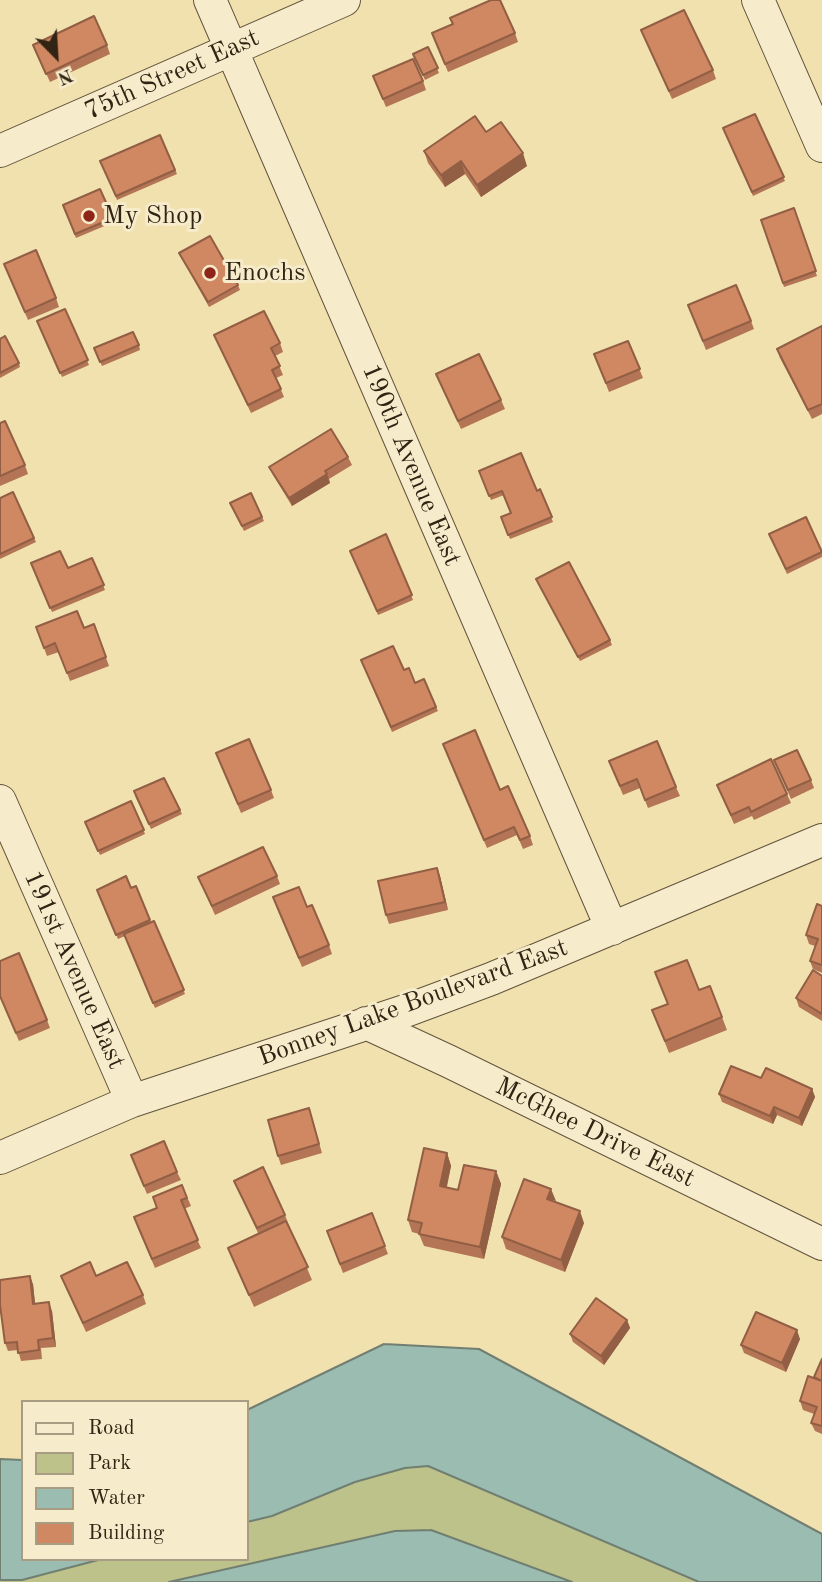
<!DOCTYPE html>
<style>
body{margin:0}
#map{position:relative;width:822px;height:1582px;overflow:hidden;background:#f1e1af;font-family:"Old Standard TT",serif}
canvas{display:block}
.legend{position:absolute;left:21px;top:1400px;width:228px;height:161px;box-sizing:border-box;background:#f6eccb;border:2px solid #a89c82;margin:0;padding:9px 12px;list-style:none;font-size:21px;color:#322414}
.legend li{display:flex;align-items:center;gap:14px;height:35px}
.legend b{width:35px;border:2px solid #a89c82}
.north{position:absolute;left:21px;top:21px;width:70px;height:70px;-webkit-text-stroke:5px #f6eccb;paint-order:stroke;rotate:156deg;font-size:19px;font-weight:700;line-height:28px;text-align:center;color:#322414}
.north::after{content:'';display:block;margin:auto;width:24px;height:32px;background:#322414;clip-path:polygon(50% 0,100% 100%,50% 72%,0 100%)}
</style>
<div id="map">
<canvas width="822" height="1582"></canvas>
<ul class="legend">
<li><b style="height:9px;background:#f6eccb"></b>Road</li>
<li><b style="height:19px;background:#bcc289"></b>Park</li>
<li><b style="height:19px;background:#9bbcb0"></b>Water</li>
<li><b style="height:19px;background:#d08863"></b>Building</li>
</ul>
<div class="north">N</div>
</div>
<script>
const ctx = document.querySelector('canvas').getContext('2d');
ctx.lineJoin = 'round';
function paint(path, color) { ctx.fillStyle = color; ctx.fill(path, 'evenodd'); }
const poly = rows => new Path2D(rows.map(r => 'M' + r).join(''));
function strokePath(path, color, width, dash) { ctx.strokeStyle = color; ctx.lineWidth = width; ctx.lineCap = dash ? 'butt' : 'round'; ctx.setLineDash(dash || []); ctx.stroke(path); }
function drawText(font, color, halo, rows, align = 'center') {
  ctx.font = font + ' "Old Standard TT",serif'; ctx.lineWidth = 6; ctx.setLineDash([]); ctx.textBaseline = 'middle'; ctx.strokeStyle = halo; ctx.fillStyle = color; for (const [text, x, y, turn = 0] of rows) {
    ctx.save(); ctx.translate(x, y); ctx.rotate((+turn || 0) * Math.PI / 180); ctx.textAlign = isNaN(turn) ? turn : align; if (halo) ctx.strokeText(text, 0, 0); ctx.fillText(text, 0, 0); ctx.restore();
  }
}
paint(poly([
 [428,1466,699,1582,572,1582,431,1530,395,1531,169,1582,0,1582,0,1580,22,1580,102,1559,247,1559,247,1522,272,1516,355,1482,405,1468]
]), '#bcc289');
const water = poly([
 [384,1344,479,1349,822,1534,822,1582,699,1582,428,1466,405,1468,355,1482,272,1516,247,1522,247,1410,384,1344],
 [0,1459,23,1460,23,1559,102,1559,22,1580,0,1580,0,1459],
 [431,1530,572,1582,169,1582,395,1531,431,1530]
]);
paint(water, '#9bbcb0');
strokePath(water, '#717f72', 2);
const minor = poly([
 [210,0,612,929],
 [758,0,822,146],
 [0,151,344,0],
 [0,801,132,1101],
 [366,1023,448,1061,822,1244],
 [0,1158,132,1101,408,1010,491,979,822,840]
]);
strokePath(minor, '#62533b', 34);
strokePath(minor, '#f6eccb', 32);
paint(poly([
 [641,30,713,70,716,79,672,99],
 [432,33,515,33,518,42,448,72],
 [33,45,107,45,110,54,50,82],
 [428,47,439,73,425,80,413,54],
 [373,76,423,81,426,90,386,107],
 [755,114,785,181,753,196,723,128],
 [486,132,527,166,481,197,465,174,445,187,428,163,424,151],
 [160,135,177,174,117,200,100,161],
 [100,189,114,222,76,238,63,205],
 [794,208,817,276,784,287,761,220],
 [179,253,238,285,240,290,209,307],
 [7,272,56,298,59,307,28,320],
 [688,305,751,321,754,329,706,350],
 [65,309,89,365,62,377,37,321],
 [822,326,822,414,812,419,780,358,777,349],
 [214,335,280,343,283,352,275,356,283,375,276,378,284,397,251,413],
 [0,339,19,363,20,367,0,378],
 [628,341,643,378,609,392,594,354],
 [139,345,140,350,102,366,94,348],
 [436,374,501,400,505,409,461,429],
 [0,423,25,465,28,474,0,486],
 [348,457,352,465,329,479,330,483,292,506,273,475,269,467],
 [479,471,537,491,540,489,553,522,510,539,501,517,511,513,504,495,491,500],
 [13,492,36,542,0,559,0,498],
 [230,503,262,517,264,521,244,531],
 [386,534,413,600,378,615,350,551],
 [771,539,822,551,822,557,787,574],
 [92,558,105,590,52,612,31,563,68,568],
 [536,579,610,640,612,645,580,661],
 [94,624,109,666,70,681,59,652,47,656,36,627,84,628],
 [361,660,404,670,415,683,424,679,438,711,392,732],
 [446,752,500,790,530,836,533,845,523,849,517,835,487,848],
 [216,753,271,790,274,798,241,813],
 [774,760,811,780,814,788,791,799],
 [609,761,676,787,680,796,648,808,640,788,623,795],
 [717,785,787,794,791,803,754,820,752,816,734,824],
 [135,796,180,810,182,814,151,829],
 [131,801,145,834,100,855,85,822],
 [437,868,440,876,448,910,389,924,386,915],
 [277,876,280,884,215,915,198,877],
 [136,886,151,923,154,921,185,994,155,1008,125,936,118,939,97,890,131,888],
 [276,906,307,907,329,945,332,954,302,967],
 [822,906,822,973,813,969,810,961,815,946,809,944,806,935],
 [822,976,822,1021,799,1007,796,998],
 [710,986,727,1030,669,1053,652,1010],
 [0,997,47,1020,50,1028,19,1041],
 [812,1089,815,1097,802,1126,777,1115,773,1124,722,1102,719,1094],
 [309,1108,322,1153,281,1165,278,1156],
 [447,1153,451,1166,447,1187,458,1190,496,1171,501,1184,484,1259,424,1246,419,1234,412,1232,408,1220],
 [134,1163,177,1172,181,1180,147,1194],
 [234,1181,285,1215,288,1223,312,1280,254,1307,228,1248,258,1233],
 [182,1185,191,1206,184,1209,201,1248,155,1268,137,1226],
 [555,1202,584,1223,565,1272,506,1249,502,1237],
 [372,1213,388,1254,343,1273,327,1231],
 [61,1276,96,1276,143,1295,146,1304,86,1332],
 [33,1284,35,1304,52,1311,56,1347,41,1348,42,1359,21,1361,18,1350,8,1351,5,1343],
 [627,1320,630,1328,604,1365,573,1342,570,1334],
 [800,1339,786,1372,744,1353,741,1345],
 [822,1359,822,1434,815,1431,811,1423,814,1414,803,1410,800,1401,814,1378]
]), '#b37555');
paint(poly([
 [523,153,527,166,481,197,477,185],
 [461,161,465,174,445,187,441,175],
 [327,474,330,483,292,506,289,498],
 [437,868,440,876,448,910,445,902],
 [812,1089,815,1097,802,1126,799,1118],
 [774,1107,777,1115,773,1124,770,1116],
 [447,1153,451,1166,444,1198,440,1186],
 [496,1171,501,1184,484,1259,480,1247],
 [551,1189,556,1201,547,1199],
 [580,1211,584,1223,565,1272,561,1260],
 [30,1276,33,1284,36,1312,33,1304],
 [49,1302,52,1311,56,1347,53,1338],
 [627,1320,630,1328,604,1365,601,1356],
 [797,1330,800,1339,786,1372,782,1363]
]), '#925f45');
const building = poly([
 [491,0,500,0,515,33,445,64,432,33,453,24,450,18,491,0],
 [684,10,713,70,669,91,641,30,684,10],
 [94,16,107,45,46,74,33,45,94,16],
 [428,47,438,68,423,75,413,54,428,47],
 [413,59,423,81,383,99,373,76,413,59],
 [755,114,784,177,752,192,723,128,755,114],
 [475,116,486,132,501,122,523,153,477,185,461,161,441,175,424,151,475,116],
 [160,135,175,170,116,196,100,161,160,135],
 [100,189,113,218,75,234,63,205,100,189],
 [794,208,816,271,783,283,761,220,794,208],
 [210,236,238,285,208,302,179,253,210,236],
 [36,250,56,298,25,312,4,264,36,250],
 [736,285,751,321,703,341,688,305,736,285],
 [65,309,88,360,60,373,37,321,65,309],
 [264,311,280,343,271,348,280,366,272,370,281,389,248,405,214,335,264,311],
 [822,326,822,404,808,410,777,349,822,326],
 [133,332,139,345,100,362,94,348,133,332],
 [5,336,19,363,0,373,0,339,5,336],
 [628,341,640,369,606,383,594,354,628,341],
 [479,354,501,400,458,421,436,374,479,354],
 [5,421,25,465,0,476,0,423,5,421],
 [331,429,348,457,325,471,327,474,289,498,269,467,331,429],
 [521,453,537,491,540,489,552,517,508,535,501,517,511,513,502,491,489,496,479,471,521,453],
 [13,492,34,538,0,554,0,498,13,492],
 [251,493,262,517,242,526,230,503,251,493],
 [806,517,822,552,786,569,769,534,806,517],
 [386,534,412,595,377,611,350,551,386,534],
 [60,551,68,568,92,558,104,585,50,608,31,563,60,551],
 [569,562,610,640,578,657,536,579,569,562],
 [77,611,84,628,94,624,106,657,67,673,55,643,44,648,36,627,77,611],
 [393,646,404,670,409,668,415,683,424,679,436,707,391,727,361,660,393,646],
 [475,730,500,790,508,786,530,836,520,840,514,827,484,840,443,744,475,730],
 [249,739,271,790,238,804,216,753,249,739],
 [657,741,676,787,645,800,637,779,620,786,609,761,657,741],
 [797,750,811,780,788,790,774,760,797,750],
 [771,759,787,794,751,812,749,807,731,815,717,785,771,759],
 [164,778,180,810,149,824,134,791,164,778],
 [131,801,144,830,98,851,85,822,131,801],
 [263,847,277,876,212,906,198,877,263,847],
 [437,868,445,902,386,915,378,881,437,868],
 [126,876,131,888,136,886,150,920,116,935,97,890,126,876],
 [299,887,307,907,312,905,329,945,299,958,273,897,299,887],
 [817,904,822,906,822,965,810,961,818,939,806,935,817,904],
 [154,921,184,990,153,1003,124,934,154,921],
 [19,953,47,1020,16,1033,0,996,0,961,19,953],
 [687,960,699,990,710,986,722,1017,665,1041,652,1010,668,1004,655,972,687,960],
 [813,970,822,976,822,1014,796,998,813,970],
 [731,1066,761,1078,766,1068,812,1089,799,1118,774,1107,770,1116,719,1094,731,1066],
 [309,1108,319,1144,278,1156,268,1120,309,1108],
 [164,1141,177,1172,144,1186,131,1155,164,1141],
 [424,1148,447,1153,440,1186,458,1190,464,1165,496,1171,480,1247,419,1234,422,1223,408,1220,424,1148],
 [263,1167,285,1215,257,1228,234,1181,263,1167],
 [524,1179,551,1189,547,1199,580,1211,561,1260,502,1237,524,1179],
 [182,1185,187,1198,181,1200,198,1240,152,1259,134,1217,157,1208,153,1197,182,1185],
 [372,1213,385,1246,340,1264,327,1231,372,1213],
 [286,1221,308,1267,249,1295,228,1248,286,1221],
 [90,1262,96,1276,127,1262,143,1295,83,1323,61,1276,90,1262],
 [30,1276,33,1304,49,1302,53,1338,38,1340,39,1350,18,1353,17,1342,5,1343,0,1305,0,1280,30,1276],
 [596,1298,627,1320,601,1356,570,1334,596,1298],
 [756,1312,797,1330,782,1363,741,1345,756,1312],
 [822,1359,822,1381,814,1377,822,1359],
 [808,1376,822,1381,822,1426,811,1423,817,1407,800,1401,808,1376]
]);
paint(building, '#d08863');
strokePath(building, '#925f45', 2);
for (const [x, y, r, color] of [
 [89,216,7,"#8f2418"],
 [210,273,7,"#8f2418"]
]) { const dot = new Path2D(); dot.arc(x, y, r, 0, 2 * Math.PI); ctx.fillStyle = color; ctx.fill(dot); strokePath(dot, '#f6eccb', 2.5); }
drawText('26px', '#322414', '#f6eccb', [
 ["75th Street East",172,75,-24],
 ["190th Avenue East",411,465,67],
 ["191st Avenue East",74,970,66],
 ["Bonney Lake Boulevard East",413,1003,-20],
 ["McGhee Drive East",595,1133,26]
]);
drawText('26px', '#322414', '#f6eccb', [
 ["My Shop",103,216],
 ["Enochs",224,273]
], 'left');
</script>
